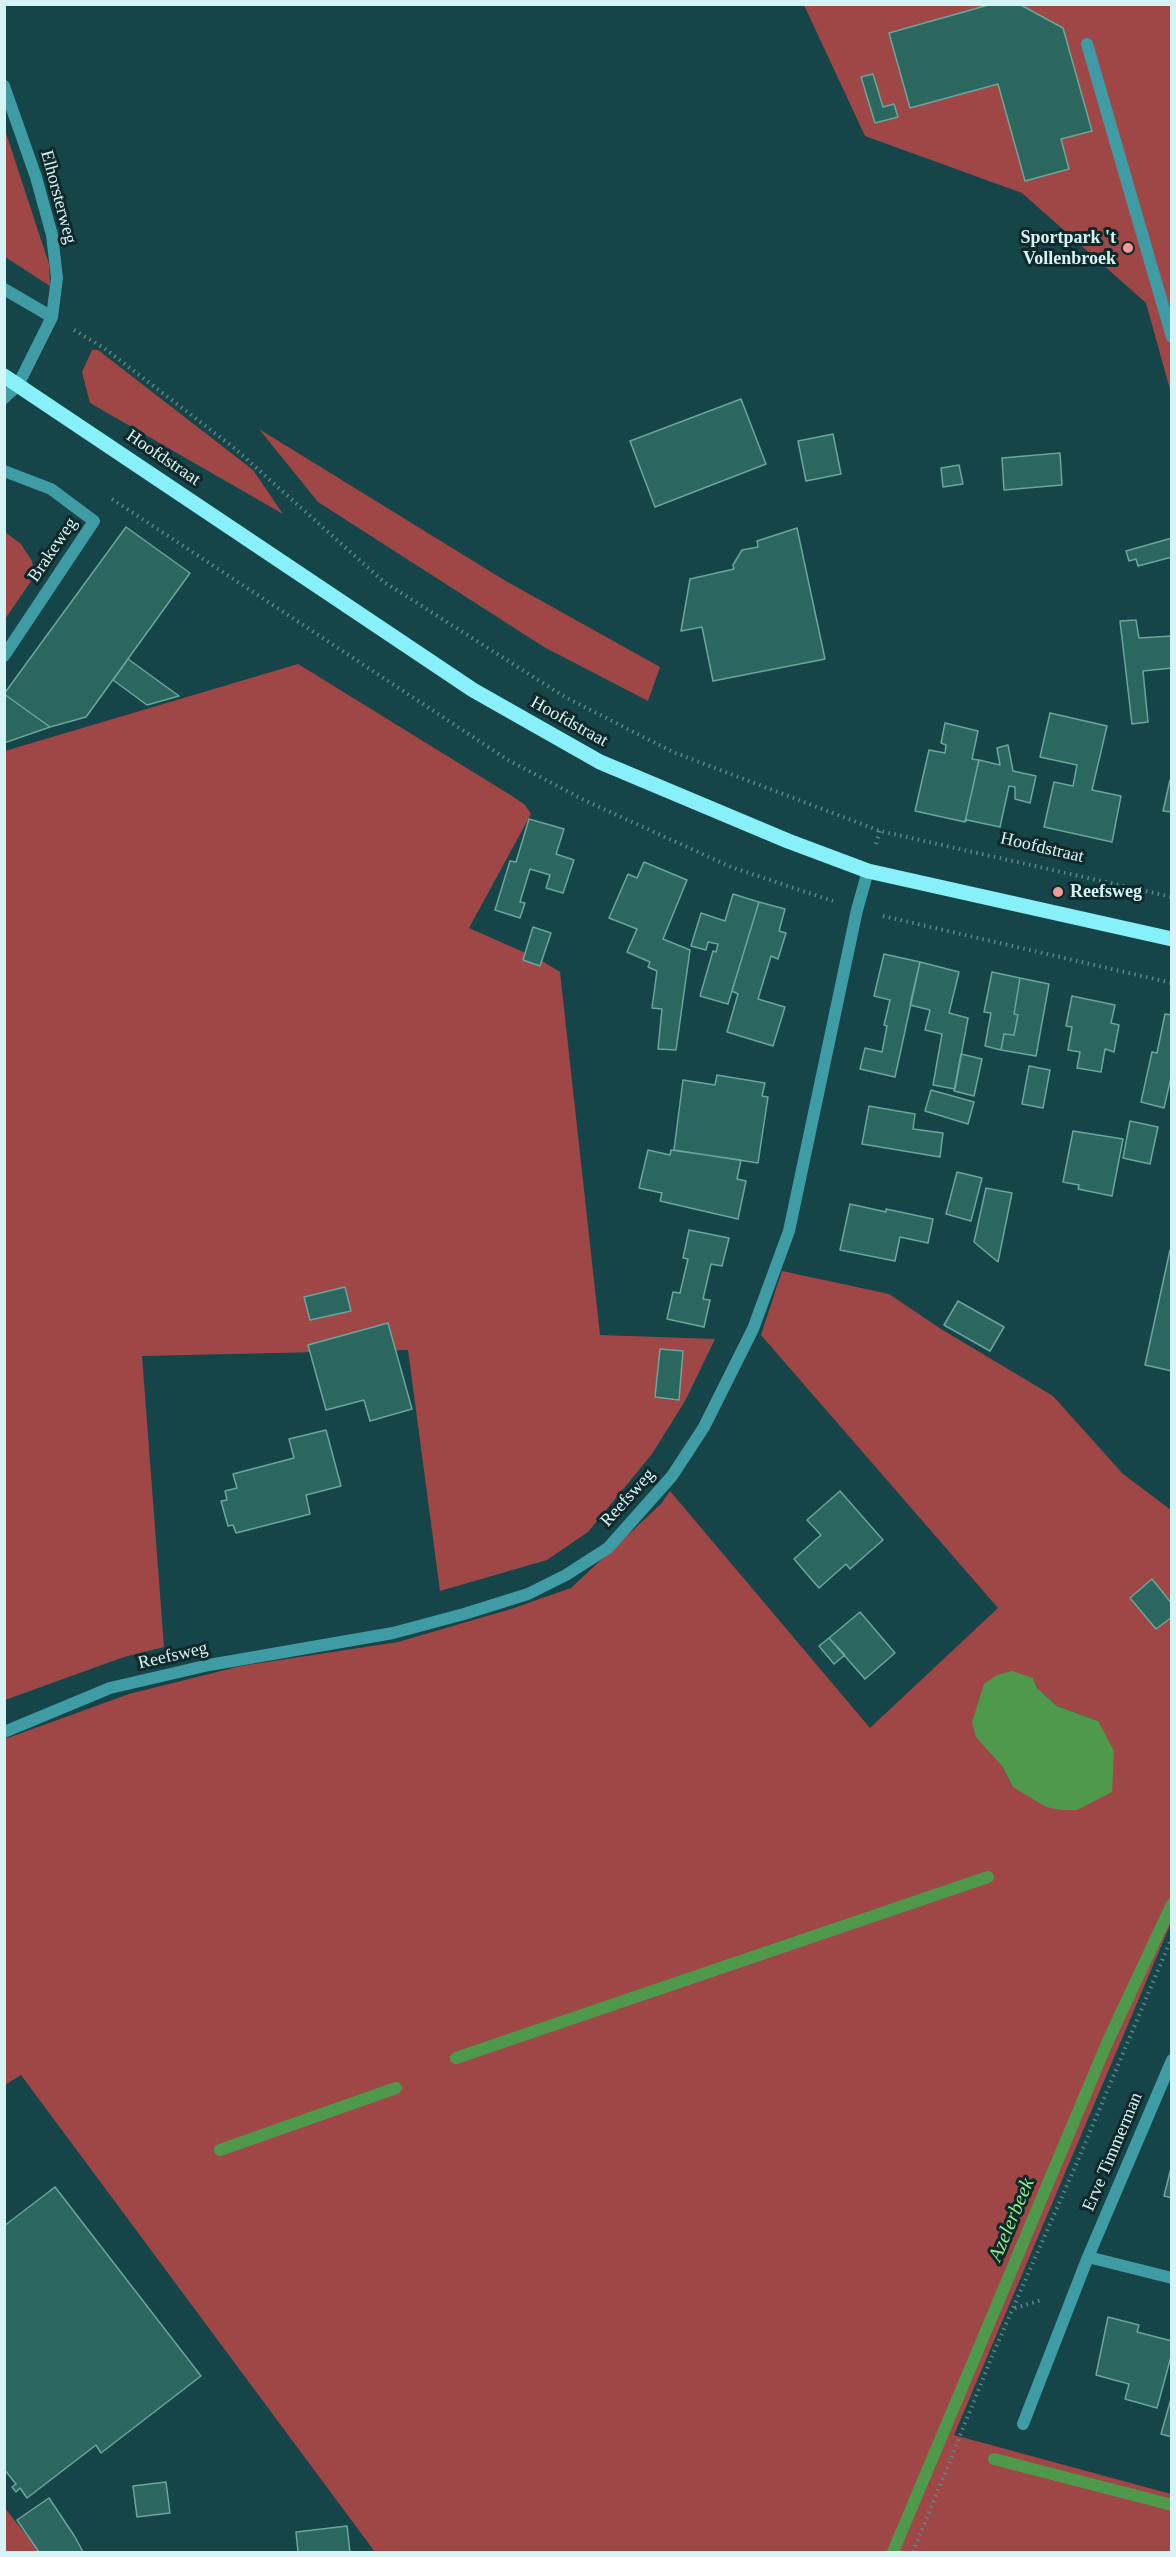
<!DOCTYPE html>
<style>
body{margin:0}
#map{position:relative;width:1176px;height:2557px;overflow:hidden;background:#154549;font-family:"Times New Roman",serif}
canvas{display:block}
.frame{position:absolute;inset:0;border:6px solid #d6f4f6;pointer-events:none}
</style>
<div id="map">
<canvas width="1176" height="2557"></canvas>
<div class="frame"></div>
</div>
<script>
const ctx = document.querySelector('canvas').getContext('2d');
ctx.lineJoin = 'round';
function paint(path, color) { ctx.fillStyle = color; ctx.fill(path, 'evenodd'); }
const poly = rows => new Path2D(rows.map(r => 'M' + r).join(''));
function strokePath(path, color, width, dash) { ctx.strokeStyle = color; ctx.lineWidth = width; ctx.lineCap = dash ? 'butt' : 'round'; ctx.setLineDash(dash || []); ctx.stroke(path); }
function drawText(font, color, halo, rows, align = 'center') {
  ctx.font = font + ' "Times New Roman",serif'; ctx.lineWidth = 6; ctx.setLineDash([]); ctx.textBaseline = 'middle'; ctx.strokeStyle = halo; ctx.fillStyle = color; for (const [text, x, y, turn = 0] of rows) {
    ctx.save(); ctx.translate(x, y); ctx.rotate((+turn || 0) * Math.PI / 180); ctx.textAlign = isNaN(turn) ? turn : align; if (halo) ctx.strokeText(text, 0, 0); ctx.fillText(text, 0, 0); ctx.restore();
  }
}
paint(poly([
 [804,5,1171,5,1171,393,1146,303,1022,193,865,136],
 [4,127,49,264,50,286,5,257],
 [92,350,98,350,253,470,283,514,90,403,82,372],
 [259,429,504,580,660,667,648,701,544,647,318,502],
 [5,532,21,544,32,561,34,577,5,619],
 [298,664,512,796,525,805,531,814,469,928,537,958,560,972,600,1335,715,1339,685,1401,652,1454,588,1532,547,1560,440,1591,408,1350,142,1356,164,1647,124,1657,5,1700,5,751],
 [782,1271,889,1294,941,1329,1053,1396,1123,1474,1171,1510,1171,1923,954,2435,1171,2494,1171,2552,375,2552,21,2075,5,2085,5,1739,129,1694,241,1666,398,1642,511,1609,571,1588,661,1504,670,1491,870,1728,998,1608,761,1335],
 [1033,1678,1037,1688,1057,1706,1098,1721,1013,1787,1002,1766],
 [4,2507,34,2545,39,2552,5,2552]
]), '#9f4746');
paint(poly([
 [1012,1671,1033,1678,1037,1688,1057,1706,1098,1721,1114,1751,1112,1792,1077,1810,1061,1810,1046,1807,1013,1787,1002,1766,976,1737,972,1722,984,1684,997,1675]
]), '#4f994d');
strokePath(poly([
 [456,2058,988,1877],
 [220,2150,396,2088],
 [994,2459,1172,2505],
 [893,2552,1107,2043,1172,1904]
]), '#4f994d', 12);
const building = poly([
 [992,4,1019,4,1063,28,1092,131,1061,139,1069,169,1025,181,998,84,910,108,889,33,992,4],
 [873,74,883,107,894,104,898,117,875,123,861,77,873,74],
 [741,399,766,464,655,507,630,441,741,399],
 [833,434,841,474,806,481,798,441,833,434],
 [1060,453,1062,485,1004,490,1002,458,1060,453],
 [959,465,963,484,943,487,941,468,959,465],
 [126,527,190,573,86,717,50,727,4,694,126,527],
 [797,528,825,659,713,681,702,627,681,631,690,579,734,569,733,565,742,550,758,547,757,541,797,528],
 [1172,538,1172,557,1138,566,1136,559,1129,561,1126,551,1172,538],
 [1136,620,1139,638,1172,636,1172,668,1143,671,1148,722,1132,724,1120,621,1136,620],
 [128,659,179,696,147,705,113,680,128,659],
 [4,694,50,727,4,743,4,694],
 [1050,713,1107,726,1092,790,1121,796,1112,842,1044,827,1054,782,1073,786,1077,765,1040,757,1050,713],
 [945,723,978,731,972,759,979,760,965,822,915,811,929,750,945,753,946,745,941,743,945,723],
 [1008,745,1013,771,1036,776,1030,803,1015,799,1015,787,1009,786,1000,827,967,820,965,822,979,760,1000,765,997,748,1008,745],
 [1170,780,1172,781,1172,812,1163,811,1170,780],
 [529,819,564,829,556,854,574,860,563,893,546,888,550,875,530,869,520,902,525,903,520,918,495,910,510,861,516,862,529,819],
 [644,862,687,880,663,939,690,950,676,1050,658,1049,662,1009,652,1008,657,971,648,967,650,962,627,952,637,929,609,918,628,874,637,878,644,862],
 [733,894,759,902,728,1004,700,996,713,951,716,952,718,944,708,942,706,950,691,946,701,913,725,921,733,894],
 [759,902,785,909,779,931,786,933,778,959,771,956,758,999,785,1007,773,1046,727,1032,738,994,732,991,759,902],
 [533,927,551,933,540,966,523,960,533,927],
 [884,954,920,962,895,1077,860,1069,865,1048,882,1052,887,1026,884,1025,890,1000,874,996,884,954],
 [920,962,959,972,949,1013,968,1018,955,1089,933,1085,942,1034,925,1030,930,1010,910,1005,920,962],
 [992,972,1020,978,1014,1014,1018,1015,1014,1035,1004,1034,1001,1050,985,1046,991,1013,984,1012,992,972],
 [1020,978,1049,984,1036,1056,1001,1050,1004,1034,1014,1035,1018,1015,1014,1014,1020,978],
 [1072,996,1115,1005,1111,1023,1119,1025,1114,1052,1105,1049,1101,1072,1077,1068,1080,1052,1068,1050,1072,1027,1066,1026,1072,996],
 [1165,1014,1172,1015,1172,1073,1164,1108,1141,1102,1152,1052,1157,1053,1165,1014],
 [961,1054,982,1059,974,1096,954,1091,961,1054],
 [1029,1066,1050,1070,1043,1108,1022,1104,1029,1066],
 [717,1075,765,1083,762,1096,768,1097,758,1163,674,1150,683,1080,715,1085,717,1075],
 [931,1090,974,1102,968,1124,925,1111,931,1090],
 [869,1106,915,1114,913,1129,943,1133,940,1157,862,1144,869,1106],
 [1130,1121,1158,1127,1150,1164,1123,1158,1130,1121],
 [1073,1131,1123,1139,1112,1196,1078,1189,1079,1185,1063,1182,1073,1131],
 [648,1150,670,1155,671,1150,741,1160,737,1179,746,1181,738,1219,660,1201,662,1193,639,1188,648,1150],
 [957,1172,982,1178,971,1221,946,1214,957,1172],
 [986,1188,1012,1193,998,1262,974,1242,986,1188],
 [850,1204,886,1212,886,1209,933,1219,928,1243,900,1237,895,1261,840,1250,850,1204],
 [689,1230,729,1238,722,1266,711,1264,703,1299,710,1300,704,1327,667,1319,673,1292,680,1293,688,1259,683,1258,689,1230],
 [1170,1250,1172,1250,1172,1371,1145,1365,1170,1250],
 [345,1287,351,1311,310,1320,304,1297,345,1287],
 [958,1301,1004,1327,990,1351,944,1325,958,1301],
 [388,1323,412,1409,370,1421,364,1400,326,1410,308,1345,388,1323],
 [660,1349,683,1351,679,1400,655,1397,660,1349],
 [326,1430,341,1486,306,1495,310,1514,236,1533,233,1525,228,1526,221,1501,227,1500,225,1491,237,1488,233,1474,294,1458,289,1439,326,1430],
 [840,1491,883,1540,850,1569,846,1564,819,1588,794,1559,821,1535,807,1520,840,1491],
 [1152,1579,1172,1604,1172,1617,1156,1629,1130,1598,1152,1579],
 [860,1612,895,1653,865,1679,829,1638,860,1612],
 [829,1638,845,1655,834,1664,819,1646,829,1638],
 [1171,2168,1172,2168,1172,2198,1164,2196,1171,2168],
 [55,2187,201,2376,101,2453,96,2445,27,2498,20,2488,16,2492,12,2487,16,2484,4,2469,4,2226,55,2187],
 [1108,2317,1139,2325,1137,2332,1172,2341,1172,2353,1157,2408,1125,2399,1129,2384,1096,2375,1108,2317],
 [1172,2395,1172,2437,1161,2434,1172,2395],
 [166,2482,170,2513,137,2517,133,2486,166,2482],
 [49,2498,75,2537,83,2552,39,2552,17,2520,49,2498],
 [347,2526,350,2552,298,2552,296,2532,347,2526]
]);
paint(building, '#2c675f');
strokePath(building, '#6ba69c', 1.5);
strokePath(poly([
 [74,330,104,348,233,447,384,582,565,697,673,752,880,831,1172,897],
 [112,499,508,760,586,801,731,867,833,901],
 [876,844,880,831],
 [883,916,1172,983],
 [1015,2308,1042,2300],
 [913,2552,993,2354,1081,2153,1172,1937]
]), '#5d8689', 4, [1.5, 4.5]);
strokePath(poly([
 [1087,44,1172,337]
]), '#409ca4', 12);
strokePath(poly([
 [4,86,36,177,52,235,57,278,52,317,18,385,4,398],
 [4,289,52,317],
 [4,471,51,489,94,521,4,656],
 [4,1732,110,1688,209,1665,393,1633,464,1614,528,1594,566,1575,608,1548,672,1476,704,1427,753,1329,789,1231,857,910,868,871],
 [1172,2060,1088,2257,1172,2278],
 [1023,2424,1088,2257]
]), '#409ca4', 12);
strokePath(poly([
 [4,376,473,690,600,762,788,841,868,871,1172,939]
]), '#87f0f9', 15);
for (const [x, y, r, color] of [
 [1128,248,6,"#f59b97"],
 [1058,892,6,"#f59b97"]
]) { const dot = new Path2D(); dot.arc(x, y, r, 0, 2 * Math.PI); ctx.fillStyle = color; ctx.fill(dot); strokePath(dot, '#0f282a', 2); }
drawText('18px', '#d6f4f6', '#0f282a', [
 ["Elhorsterweg",58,197,75],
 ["Hoofdstraat",163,458,34],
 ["Brakeweg",53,550,-56],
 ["Hoofdstraat",569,722,29],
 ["Hoofdstraat",1042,848,13],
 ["Reefsweg",628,1498,-48],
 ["Reefsweg",173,1656,-13],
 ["Erve Timmerman",1113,2152,-67]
]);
drawText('bold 18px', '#d6f4f6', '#0f282a', [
 ["Sportpark 't",1116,238],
 ["Vollenbroek",1116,259],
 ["Reefsweg",1070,892,"left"]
], 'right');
drawText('italic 20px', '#90f18c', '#0f282a', [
 ["Azelerbeek",1012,2220,-67]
]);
</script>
